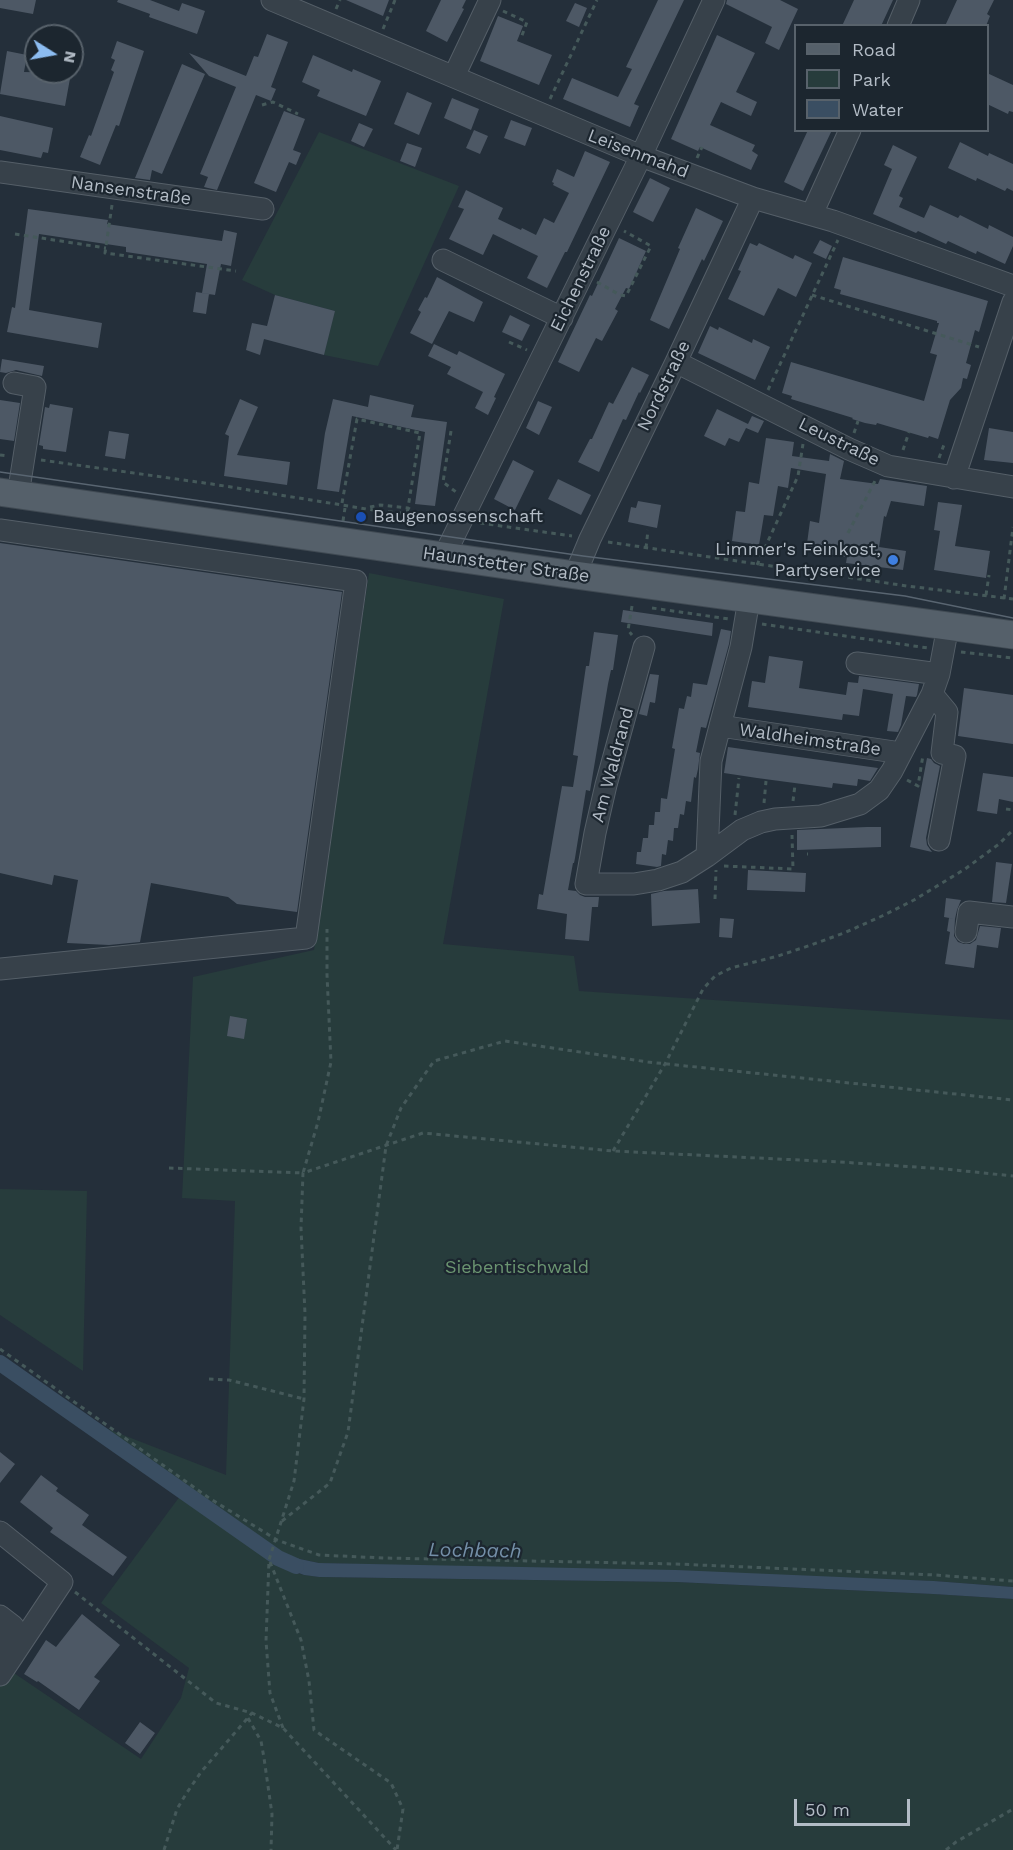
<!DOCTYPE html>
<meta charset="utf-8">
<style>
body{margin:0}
#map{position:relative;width:1013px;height:1850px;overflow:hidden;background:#242f3a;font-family:"Work Sans",sans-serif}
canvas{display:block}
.legend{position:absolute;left:794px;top:24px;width:195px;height:108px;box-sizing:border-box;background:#1c262f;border:2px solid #58626b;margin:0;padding:8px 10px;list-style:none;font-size:18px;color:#b3bcc6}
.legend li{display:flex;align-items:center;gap:12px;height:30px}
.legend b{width:30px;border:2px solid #58626b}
.north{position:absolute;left:24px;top:24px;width:60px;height:60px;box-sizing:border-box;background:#1c262f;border:2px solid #58626b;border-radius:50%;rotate:101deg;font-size:16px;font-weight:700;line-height:24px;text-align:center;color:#b3bcc6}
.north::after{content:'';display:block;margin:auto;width:21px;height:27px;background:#8cbcf1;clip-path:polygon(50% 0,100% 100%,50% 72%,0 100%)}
.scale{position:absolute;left:794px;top:1799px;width:116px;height:27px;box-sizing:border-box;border:3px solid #b3bcc6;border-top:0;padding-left:8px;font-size:18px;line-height:21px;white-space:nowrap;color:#b3bcc6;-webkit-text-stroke:4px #1c262f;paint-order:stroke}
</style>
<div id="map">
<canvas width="1013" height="1850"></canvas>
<ul class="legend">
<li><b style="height:8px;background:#55606a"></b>Road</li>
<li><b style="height:16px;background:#273c3c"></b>Park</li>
<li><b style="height:16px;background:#3a4e62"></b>Water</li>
</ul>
<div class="north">N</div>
<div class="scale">50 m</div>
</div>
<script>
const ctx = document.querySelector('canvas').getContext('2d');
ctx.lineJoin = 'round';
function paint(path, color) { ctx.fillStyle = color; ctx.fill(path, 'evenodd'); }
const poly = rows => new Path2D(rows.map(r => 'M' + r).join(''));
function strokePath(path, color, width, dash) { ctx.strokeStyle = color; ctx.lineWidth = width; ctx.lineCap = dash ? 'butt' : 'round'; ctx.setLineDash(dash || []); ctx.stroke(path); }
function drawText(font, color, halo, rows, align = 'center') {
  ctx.font = font + ' "Work Sans",sans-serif'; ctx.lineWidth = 4.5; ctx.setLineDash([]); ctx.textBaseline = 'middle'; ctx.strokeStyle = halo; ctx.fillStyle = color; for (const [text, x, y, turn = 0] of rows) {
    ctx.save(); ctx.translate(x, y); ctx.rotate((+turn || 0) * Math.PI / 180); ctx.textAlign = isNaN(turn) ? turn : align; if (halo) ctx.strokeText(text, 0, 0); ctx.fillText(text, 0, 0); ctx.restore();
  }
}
paint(poly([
 [319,132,459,186,378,366,324,355,335,311,275,295,242,280],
 [369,573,504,599,443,944,574,956,579,991,1013,1020,1013,1587,934,1581,319,1563,295,1558,279,1551,288,1571,304,1575,320,1577,676,1582,933,1594,1013,1599,1013,1850,0,1850,0,1675,5,1667,141,1759,181,1698,189,1668,101,1603,183,1492,77,1417,226,1475,235,1201,182,1198,193,977,314,950],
 [0,1189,87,1191,83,1371,0,1315]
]), '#273c3c');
paint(poly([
 [279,1551,295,1558,319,1563,676,1570,934,1581,1013,1587,1013,1599,933,1594,676,1582,319,1577,304,1575,272,1563]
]), '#3a4e62');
strokePath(poly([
 [0,1363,278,1558,296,1566]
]), '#3a4e62', 16);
paint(poly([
 [0,0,36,0,33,14,0,8],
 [118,0,150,0,179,11,182,3,205,11,197,34,149,17,150,14,117,2],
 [346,0,389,0,383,16],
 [441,0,466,0,462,8,464,9,447,42,426,31],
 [658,0,684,0,634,104,639,106,630,127,563,99,572,78,618,97,632,69,626,67],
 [727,0,780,0,798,9,779,50,765,43,772,27,726,4],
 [854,0,893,0,881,26,842,26],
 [957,0,994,0,987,14,990,16,986,26,945,26],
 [575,3,587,8,579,27,566,21],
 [498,16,523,26,517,41,552,55,539,85,480,61],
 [267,34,288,42,271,87,276,89,271,101,256,95,217,190,208,188,204,187,208,177,200,174,236,87,209,76,189,53,246,76,254,56,258,57],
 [717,35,755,53,736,92,757,102,751,116,721,102,710,125,755,145,752,151,758,155,751,170,700,147,698,151,671,139],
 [117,41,144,51,119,126,116,125,100,165,80,157,89,135,91,136,114,72,111,70,115,60,111,58],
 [7,51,27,55,24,72,71,73,65,106,0,94],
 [313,55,352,72,353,69,381,81,366,116,317,96,320,90,302,82],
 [182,64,205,74,162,174,152,170,150,180,135,178],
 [987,73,1013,85,1013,112,1009,111,1008,114,987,104],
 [407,92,432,103,419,135,394,124],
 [452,98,479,109,471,130,444,118],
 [284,111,305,119,293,150,301,153,296,165,289,162,276,192,254,183],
 [0,116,53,128,48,153,43,152,41,158,0,150],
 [511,120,532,128,525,146,504,138],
 [359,123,373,129,364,147,351,141],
 [474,130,488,136,480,154,466,148],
 [808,130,832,130,803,191,784,182],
 [960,142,988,156,989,153,1013,164,1013,191,1007,188,1005,191,977,178,976,181,948,168],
 [407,143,422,148,415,167,400,161],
 [893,145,917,157,899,196,903,198,899,207,924,218,930,205,958,218,960,215,988,229,989,225,1013,237,1013,246,1005,264,977,251,976,254,948,241,946,244,918,231,916,233,873,214,892,169,884,165],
 [585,151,610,162,567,252,565,252,547,288,527,278,538,256,493,234,483,255,449,239,464,209,458,207,466,190,503,208,498,219,521,230,522,228,536,235,544,218,554,223,569,193,553,185,554,183,552,182,557,169,574,177],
 [650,178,670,188,653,222,633,212],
 [696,208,723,221,704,261,702,259,669,329,650,320,680,249,678,248],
 [28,209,108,220,107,224,222,241,224,230,237,233,231,266,221,264,215,295,202,293,207,264,126,252,126,247,39,234,29,310,102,323,98,348,7,332,12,307,15,308],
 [619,238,646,251,629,289,626,288,615,309,618,311,602,341,596,338,579,372,558,362,590,295,592,296],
 [820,240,832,246,826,259,813,253],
 [750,243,757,246,759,243,793,259,795,255,812,263,796,297,778,288,764,316,728,299,741,271,738,270],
 [843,257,988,301,979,332,975,330,966,363,971,365,967,379,963,378,961,388,950,400,938,439,929,436,928,438,877,423,876,425,865,423,852,419,853,418,791,399,792,396,782,393,791,362,924,401,937,355,930,353,939,323,937,323,937,321,840,294,841,290,834,288],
 [437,277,483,302,474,322,449,311,432,344,410,333,421,312,418,310,425,297,427,298],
 [196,292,209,294,206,314,193,312],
 [275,295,335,311,324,355,264,339,260,355,246,350,252,323,267,326],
 [510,315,530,325,522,341,502,332],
 [710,326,718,330,719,327,752,343,753,339,770,347,755,380,698,353],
 [434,344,457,355,459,351,505,374,494,397,496,398,488,415,475,408,483,392,447,374,451,367,428,356],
 [2,359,44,366,42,376,16,370,6,373,0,372],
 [632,367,649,375,640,393,639,392,626,420,623,419,599,472,578,462,590,439,592,439,609,402,613,404],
 [370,395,414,405,411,417,447,422,435,506,415,504,425,432,352,416,339,492,317,489,325,433,333,399,368,407],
 [240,399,258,407,237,455,290,462,287,485,224,476,229,436,225,434],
 [0,400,20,403,14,441,0,439],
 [538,401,552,407,539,435,526,428],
 [50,404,73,408,66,452,43,449,43,446,39,445,45,407,49,408],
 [717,409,748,424,752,416,764,421,758,433,746,428,739,442,729,438,725,446,704,436],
 [989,428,1013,432,1013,463,984,460],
 [109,431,129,434,125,459,105,456],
 [766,438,794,442,792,456,829,461,830,454,844,461,840,479,878,484,880,479,927,486,924,506,891,501,886,517,884,516,879,547,906,551,903,570,846,563,847,557,806,551,810,521,819,523,826,474,791,468,788,488,778,486,773,516,764,515,759,545,732,541,736,511,745,512,749,482,759,484],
 [513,460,534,471,515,510,494,499],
 [558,479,591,495,581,515,548,499],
 [638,501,661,505,657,528,628,522,631,507,636,508],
 [938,502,962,505,955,546,990,551,986,578,934,570,940,531,934,530],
 [0,543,342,592,297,912,237,904,228,897,151,883,140,942,109,945,67,943,78,880,54,875,52,885,0,873],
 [623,610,713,623,712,636,621,622],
 [721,629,731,631,729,644,706,728,701,727,696,752,700,753,698,769,696,778,694,777,691,802,686,801,684,815,680,814,678,828,674,828,673,841,668,840,666,855,662,854,661,866,657,867,636,864,637,852,641,852,643,838,648,838,649,825,654,825,655,812,660,812,661,798,667,799,675,749,672,748,679,708,684,709,687,696,691,697,693,683,707,685],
 [594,632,618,635,613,670,611,670,608,684,590,791,586,790,575,858,574,863,573,863,568,890,576,891,580,895,585,897,599,897,598,907,592,907,589,941,565,939,567,914,537,909,539,894,543,895,562,786,573,787,578,756,573,755,586,666,589,666],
 [769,656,803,661,799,688,846,695,848,682,858,683,859,676,919,684,917,695,916,697,906,696,901,725,898,732,887,731,893,694,863,689,859,716,843,714,842,720,748,707,752,681,765,683],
 [650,674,659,675,655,703,650,702,647,716,639,714],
 [964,688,1013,695,1013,744,958,736],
 [728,747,763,752,878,768,870,781,858,779,857,786,833,783,832,788,757,778,724,773],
 [927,758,931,759,934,763,940,766,926,838,927,845,932,852,910,847],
 [983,773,1013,777,1013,802,999,799,997,814,977,811],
 [867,827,881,827,881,847,797,850,797,830],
 [996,862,1012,864,1006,903,992,902],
 [748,870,806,873,805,892,747,890],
 [698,889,700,923,652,926,651,894,664,891],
 [946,898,961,900,957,910,955,919,944,917],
 [720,918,734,919,732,938,719,937],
 [949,918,955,919,954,936,958,942,964,944,970,944,976,940,980,926,1001,928,998,948,977,945,974,968,945,964,950,932,947,931],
 [230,1016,247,1019,244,1039,227,1036],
 [0,1452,15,1464,0,1483],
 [41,1475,58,1488,56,1491,89,1515,82,1525,127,1557,113,1576,50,1532,53,1528,20,1502],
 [82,1614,120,1645,94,1677,100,1681,79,1710,38,1681,37,1682,24,1674,46,1640,56,1647],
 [140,1722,155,1733,140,1754,125,1743]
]), '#4d5865');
const minor = poly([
 [272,0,641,156,753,198,833,221,1013,286],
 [898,26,909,0],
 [454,76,490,0],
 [0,172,263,209],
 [812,214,850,130],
 [443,260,562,318],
 [676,362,849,449,888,466,1013,487],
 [14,383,35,387,18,495],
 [954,478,1013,302],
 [0,530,356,581,306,938,0,969],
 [444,556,641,156,714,0],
 [575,575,590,539,676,362,753,198],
 [644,647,606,785,595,833,586,884,634,884,658,880,682,872,707,856,742,830,761,822,775,819,821,816,860,804,879,790,892,771,932,694,939,674,948,626],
 [857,663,939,674],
 [932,694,947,712,942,753,955,756,939,840],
 [720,726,741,647,749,599],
 [707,856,711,761,720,726,901,753],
 [966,932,969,912,1013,917],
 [0,1532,62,1582,0,1675],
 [0,1616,13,1626,0,1647]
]);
const major = poly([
 [0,492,575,575,1013,635]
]);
strokePath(minor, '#555f68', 23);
strokePath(major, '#404a53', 29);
strokePath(poly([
 [336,9,340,0],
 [503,11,527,22,521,38],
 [383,29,395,0],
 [550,99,597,0],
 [262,105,273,102,298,114],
 [697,158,702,147],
 [112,205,105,253,236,271],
 [15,234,106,248],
 [597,282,620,295,626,296,651,246,624,231],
 [812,295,979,347],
 [509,342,527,350],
 [768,390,838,240],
 [451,431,443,482,456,492],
 [854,433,858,421],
 [903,450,909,432],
 [0,455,8,456],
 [939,458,945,442],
 [41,460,212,484,379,511,444,517],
 [342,503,357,419,420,433,407,514],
 [370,507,380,505,408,508,416,513],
 [343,521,345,508],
 [480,523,572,536],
 [848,533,876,479],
 [608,542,907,586,1013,599],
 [646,548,648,530],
 [757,565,798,476,803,444],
 [986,595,989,575],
 [1004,599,1013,527],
 [632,606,628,630,632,635],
 [652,608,729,619],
 [762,624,928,648],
 [961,652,1013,658],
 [907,780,918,786,923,755],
 [793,801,795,785],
 [764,803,766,781],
 [1006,809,1013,810],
 [735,815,739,778],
 [807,854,808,854],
 [724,866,793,869,792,835],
 [715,899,716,870],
 [613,1151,665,1064,703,989,715,976,731,968,778,956,811,945,844,933,882,916,914,900,965,869,999,844,1013,830],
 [169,1168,303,1173,318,1122,331,1062,327,975,327,929],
 [0,1349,209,1498,277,1540,319,1555,384,1558,676,1564,935,1575,1013,1581],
 [209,1379,229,1380,304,1399],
 [282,1521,330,1483,348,1432,386,1146,401,1108,434,1061,505,1041,648,1062,1013,1100],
 [270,1562,301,1640,309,1681,314,1730,391,1783,403,1809,397,1850],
 [75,1592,216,1703,252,1713,283,1728,396,1850],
 [248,1718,261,1741,264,1758,272,1814,271,1850],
 [283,1728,270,1693,266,1641,269,1560,294,1481,304,1399,305,1314,301,1228,303,1173,423,1133,613,1151,840,1162,945,1169,1013,1176],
 [164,1850,177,1809,186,1794,201,1772,252,1713],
 [946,1850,956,1842,1013,1809]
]), '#45595a', 3, [4.5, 4.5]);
strokePath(minor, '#37414a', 21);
strokePath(major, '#55606a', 27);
strokePath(poly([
 [0,472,583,556,905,596,1013,618]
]), '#596571', 1.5);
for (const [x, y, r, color] of [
 [361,517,6,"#1a4fb4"],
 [893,560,6,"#3f7fe0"]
]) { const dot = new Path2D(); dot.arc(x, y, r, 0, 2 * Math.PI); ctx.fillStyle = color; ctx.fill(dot); strokePath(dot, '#1c262f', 2); }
drawText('18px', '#b3bcc6', '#1c262f', [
 ["Leisenmahd",638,154,21],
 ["Nansenstraße",131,191,8],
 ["Eichenstraße",581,279,-64],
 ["Nordstraße",664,386,-64],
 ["Leustraße",839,442,26],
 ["Haunstetter Straße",506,565,8],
 ["Waldheimstraße",810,740,8],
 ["Am Waldrand",613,765,-75]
]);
drawText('18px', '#b3bcc6', '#1c262f', [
 ["Baugenossenschaft",373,517],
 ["Limmer's Feinkost,",881,550,"right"],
 ["Partyservice",881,571,"right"]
], 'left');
drawText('18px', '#6b9571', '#1c262f', [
 ["Siebentischwald",517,1268]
]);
drawText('italic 20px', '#748fa8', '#1c262f', [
 ["Lochbach",475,1551,1]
]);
</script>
